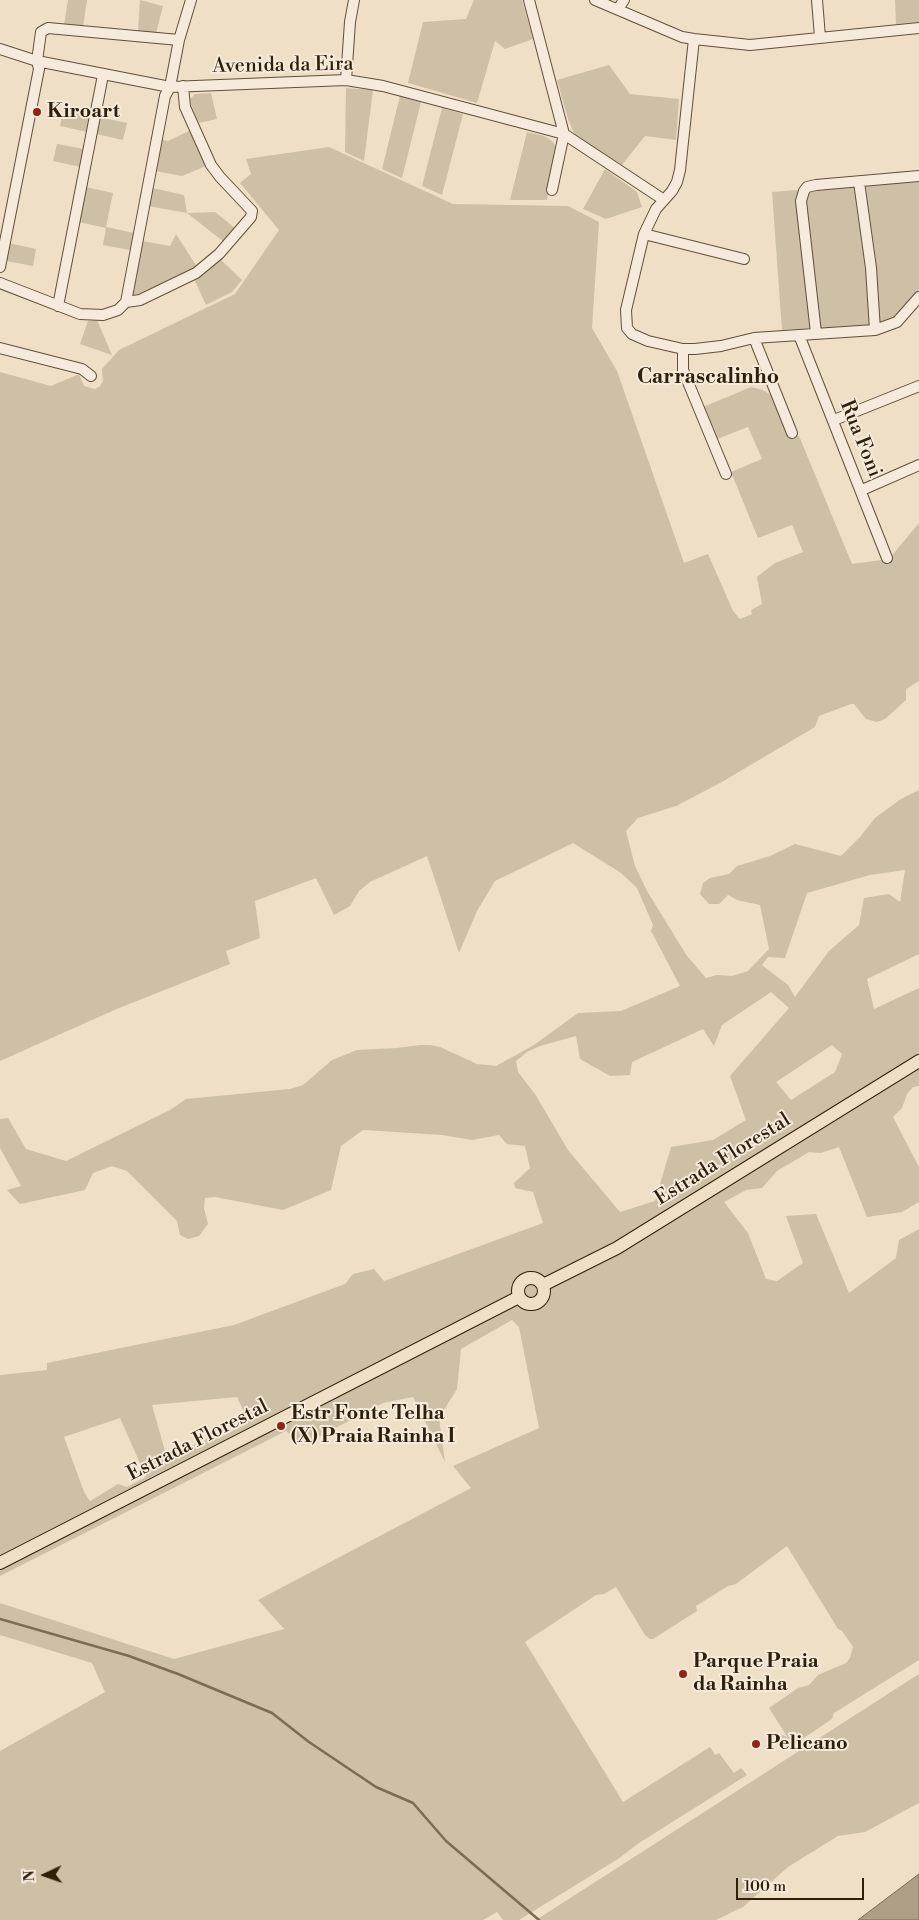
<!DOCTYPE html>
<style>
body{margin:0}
#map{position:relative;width:919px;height:1920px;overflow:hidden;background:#efdfc7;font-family:"Libre Bodoni",serif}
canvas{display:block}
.north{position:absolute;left:20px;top:1850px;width:50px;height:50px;-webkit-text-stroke:4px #f5eadb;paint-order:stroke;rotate:267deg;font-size:14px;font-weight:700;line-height:20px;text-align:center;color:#2f2009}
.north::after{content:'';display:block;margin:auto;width:18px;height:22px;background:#2f2009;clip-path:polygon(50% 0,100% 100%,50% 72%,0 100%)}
.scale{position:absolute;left:736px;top:1878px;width:128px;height:22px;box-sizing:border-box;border:2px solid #2f2009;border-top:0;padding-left:6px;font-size:15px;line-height:18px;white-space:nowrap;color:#2f2009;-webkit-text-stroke:4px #f5eadb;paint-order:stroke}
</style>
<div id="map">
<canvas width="919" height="1920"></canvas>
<div class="north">N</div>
<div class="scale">100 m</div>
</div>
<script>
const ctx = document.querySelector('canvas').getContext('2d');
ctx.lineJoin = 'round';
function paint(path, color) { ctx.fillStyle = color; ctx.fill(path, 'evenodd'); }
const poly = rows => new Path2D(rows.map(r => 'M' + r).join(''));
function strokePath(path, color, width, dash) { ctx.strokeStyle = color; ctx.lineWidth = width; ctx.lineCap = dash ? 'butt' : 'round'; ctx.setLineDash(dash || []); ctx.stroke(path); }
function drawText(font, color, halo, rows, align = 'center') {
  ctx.font = font + ' "Libre Bodoni",serif'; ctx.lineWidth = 4; ctx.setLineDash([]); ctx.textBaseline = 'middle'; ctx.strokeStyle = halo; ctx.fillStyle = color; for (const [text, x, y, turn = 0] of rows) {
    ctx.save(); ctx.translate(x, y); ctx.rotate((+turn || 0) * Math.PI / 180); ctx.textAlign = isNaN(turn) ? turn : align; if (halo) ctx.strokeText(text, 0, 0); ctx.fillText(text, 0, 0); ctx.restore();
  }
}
paint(poly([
 [68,0,87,0,83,27,64,25],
 [140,0,163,6,156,33,138,31],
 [474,0,522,0,533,39,505,49,495,41,477,103,408,83,423,22,466,19],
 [895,0,919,0,919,22,896,24],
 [609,65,630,94,679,99,676,140,645,136,622,165,580,139,574,133,568,119,557,80],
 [346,88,373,90,364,161,345,152],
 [211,93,217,119,199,123,191,105,190,99,195,94],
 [400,96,421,102,402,178,382,169],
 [442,108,463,114,442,195,422,186],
 [64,109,91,114,87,132,60,126],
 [99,117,127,123,123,140,96,134],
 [191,130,206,166,182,176,155,171,161,139,168,141],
 [527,132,544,136,552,141,555,145,555,155,547,200,510,200],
 [57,144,84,149,81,167,53,161],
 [329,147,453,204,568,206,599,222,592,328,617,371,684,563,708,554,733,611,740,619,752,614,751,610,762,604,757,577,775,563,803,552,792,525,758,538,731,472,762,459,748,427,717,439,703,407,751,387,763,390,774,397,789,436,799,436,852,564,889,559,919,523,919,681,906,689,906,700,885,719,877,722,866,719,854,704,851,704,819,716,815,727,720,783,676,806,638,818,626,831,635,866,647,891,687,956,706,978,717,975,732,976,748,971,769,949,760,905,737,900,728,895,719,904,709,904,700,894,703,883,710,878,729,874,737,866,770,856,795,844,841,856,860,837,875,818,901,799,919,790,919,954,867,979,874,1009,919,988,919,1086,913,1087,907,1094,902,1108,893,1117,919,1167,919,1202,902,1212,867,1217,839,1147,821,1153,809,1152,777,1171,762,1188,746,1190,724,1202,748,1233,766,1279,777,1281,803,1263,786,1216,816,1214,849,1293,896,1258,899,1240,919,1229,919,1660,834,1713,832,1719,786,1750,778,1738,783,1735,788,1738,769,1708,798,1688,809,1685,818,1675,846,1663,850,1658,853,1647,842,1631,838,1629,787,1546,736,1584,728,1586,696,1606,697,1611,653,1639,650,1639,645,1635,616,1587,604,1594,596,1595,525,1642,623,1802,710,1747,715,1755,719,1753,734,1773,741,1768,747,1775,639,1843,618,1859,519,1920,503,1920,497,1912,483,1920,0,1920,0,1751,105,1692,92,1663,0,1635,0,1603,174,1659,284,1629,258,1600,471,1488,453,1466,539,1428,519,1327,512,1320,461,1349,457,1389,439,1418,445,1462,413,1397,383,1403,303,1445,286,1431,0,1576,0,1375,47,1370,47,1363,234,1325,345,1284,353,1274,374,1269,384,1281,543,1223,533,1192,515,1188,514,1183,530,1168,525,1146,507,1144,499,1135,472,1140,442,1135,363,1130,341,1146,331,1190,283,1210,215,1197,205,1198,204,1208,208,1224,199,1236,188,1239,180,1235,177,1221,127,1171,112,1166,93,1173,85,1190,20,1204,7,1190,21,1186,0,1148,0,1119,8,1118,26,1149,66,1161,170,1110,186,1099,290,1089,303,1085,332,1060,357,1050,397,1048,420,1045,430,1045,440,1047,477,1064,496,1066,534,1045,578,1013,621,1011,680,986,651,931,653,925,637,888,621,873,573,843,495,881,477,911,459,953,427,856,370,882,359,891,350,906,334,915,316,878,255,901,260,938,226,951,230,964,119,1008,0,1061,0,372,51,386,79,374,84,386,95,389,100,386,103,381,102,369,119,350,235,294,279,230,240,183,251,174,246,159],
 [905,870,900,902,889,894,864,898,859,925,829,951,795,997,788,985,762,965,768,957,785,958,807,893,870,875],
 [771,992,789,1008,730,1076,746,1120,713,1140,671,1147,655,1201,620,1212,568,1150,535,1094,518,1072,516,1061,527,1052,540,1046,576,1036,580,1059,610,1076,630,1075,632,1062,703,1029,714,1046,722,1025],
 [832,1045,842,1054,835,1072,791,1100,776,1082],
 [237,1397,245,1414,244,1425,221,1437,210,1437,167,1458,152,1405],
 [120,1418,146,1477,127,1487,118,1484,90,1501,84,1492,64,1437],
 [605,169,637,192,642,207,606,219,583,209],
 [919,180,919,289,904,310,888,324,782,330,772,192],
 [86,187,113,193,106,227,134,233,130,250,103,245,106,228,79,222],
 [152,188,184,195,187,213,215,212,235,228,224,242,187,213,148,206],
 [176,234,197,267,133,296,142,241,170,246],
 [9,243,36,249,33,266,6,261],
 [221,260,242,280,232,292,206,305,194,279,202,276],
 [97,320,112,355,80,344,88,321],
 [919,1674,919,1803,865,1832,838,1836,788,1867,743,1907,716,1920,536,1920]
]), '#cebfa7');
const water = poly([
 [919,1874,919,1920,858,1920,919,1874]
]);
paint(water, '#ae9e86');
strokePath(water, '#7b6c54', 1);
strokePath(poly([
 [0,1619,129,1656,178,1674,272,1713,309,1742,376,1787,413,1803,446,1841,539,1920]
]), '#7b6c54', 2.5);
const minor = poly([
 [529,0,564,134,552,190],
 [595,0,682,37,694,39,750,45,919,28],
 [817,0,820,37],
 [618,9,624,0],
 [694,39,680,170,677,182,672,191,656,209,644,234,626,310,627,328,632,334,648,341,683,349,695,349,721,346,754,338,875,330,897,322,919,297],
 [0,49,37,61,170,87,346,80,383,86,564,134,664,200],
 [346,80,350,22,354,0],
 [859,182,871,268,875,330],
 [644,234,744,259],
 [0,267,39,69,37,61,41,32,48,28,179,40],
 [0,283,80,314,103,315,118,310,126,302,140,300,196,273,219,254,251,217,252,211,220,177,211,165,185,107,183,86],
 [126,302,165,96,170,87,179,40,191,0],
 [58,306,103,75],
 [816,333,801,201,804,191,807,187,816,185,919,176],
 [799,335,887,558],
 [754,338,792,433],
 [0,348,82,369,91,376],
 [683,349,683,370,726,474],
 [834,420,919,386],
 [862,490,919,465]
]);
const major = poly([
 '518 1291a13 13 0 1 1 26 0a13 13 0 1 1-26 0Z',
 [543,1285,617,1248,919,1061],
 [0,1563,519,1297]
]);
strokePath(minor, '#5f5038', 12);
strokePath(major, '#2f2009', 14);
strokePath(minor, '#f5eadb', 10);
strokePath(major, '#efdfc7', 12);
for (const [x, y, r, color] of [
 [37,112,5,"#8f2418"],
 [281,1426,5,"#8f2418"],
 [683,1674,5,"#8f2418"],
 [756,1744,5,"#8f2418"]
]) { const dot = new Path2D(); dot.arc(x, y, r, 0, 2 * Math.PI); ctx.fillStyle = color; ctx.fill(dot); strokePath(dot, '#f5eadb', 2); }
drawText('20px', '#2f2009', '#f5eadb', [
 ["Avenida da Eira",283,66,-1],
 ["Rua Foni",860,439,68],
 ["Estrada Florestal",723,1160,-32],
 ["Estrada Florestal",198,1441,-27]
]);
drawText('bold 20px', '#2f2009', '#f5eadb', [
 ["Kiroart",47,112],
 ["Estr Fonte Telha",291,1414],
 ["(X) Praia Rainha I",291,1437],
 ["Parque Praia",693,1662],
 ["da Rainha",693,1685],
 ["Pelicano",766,1744]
], 'left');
drawText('bold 21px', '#2f2009', '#f5eadb', [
 ["Carrascalinho",708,378]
]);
</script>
